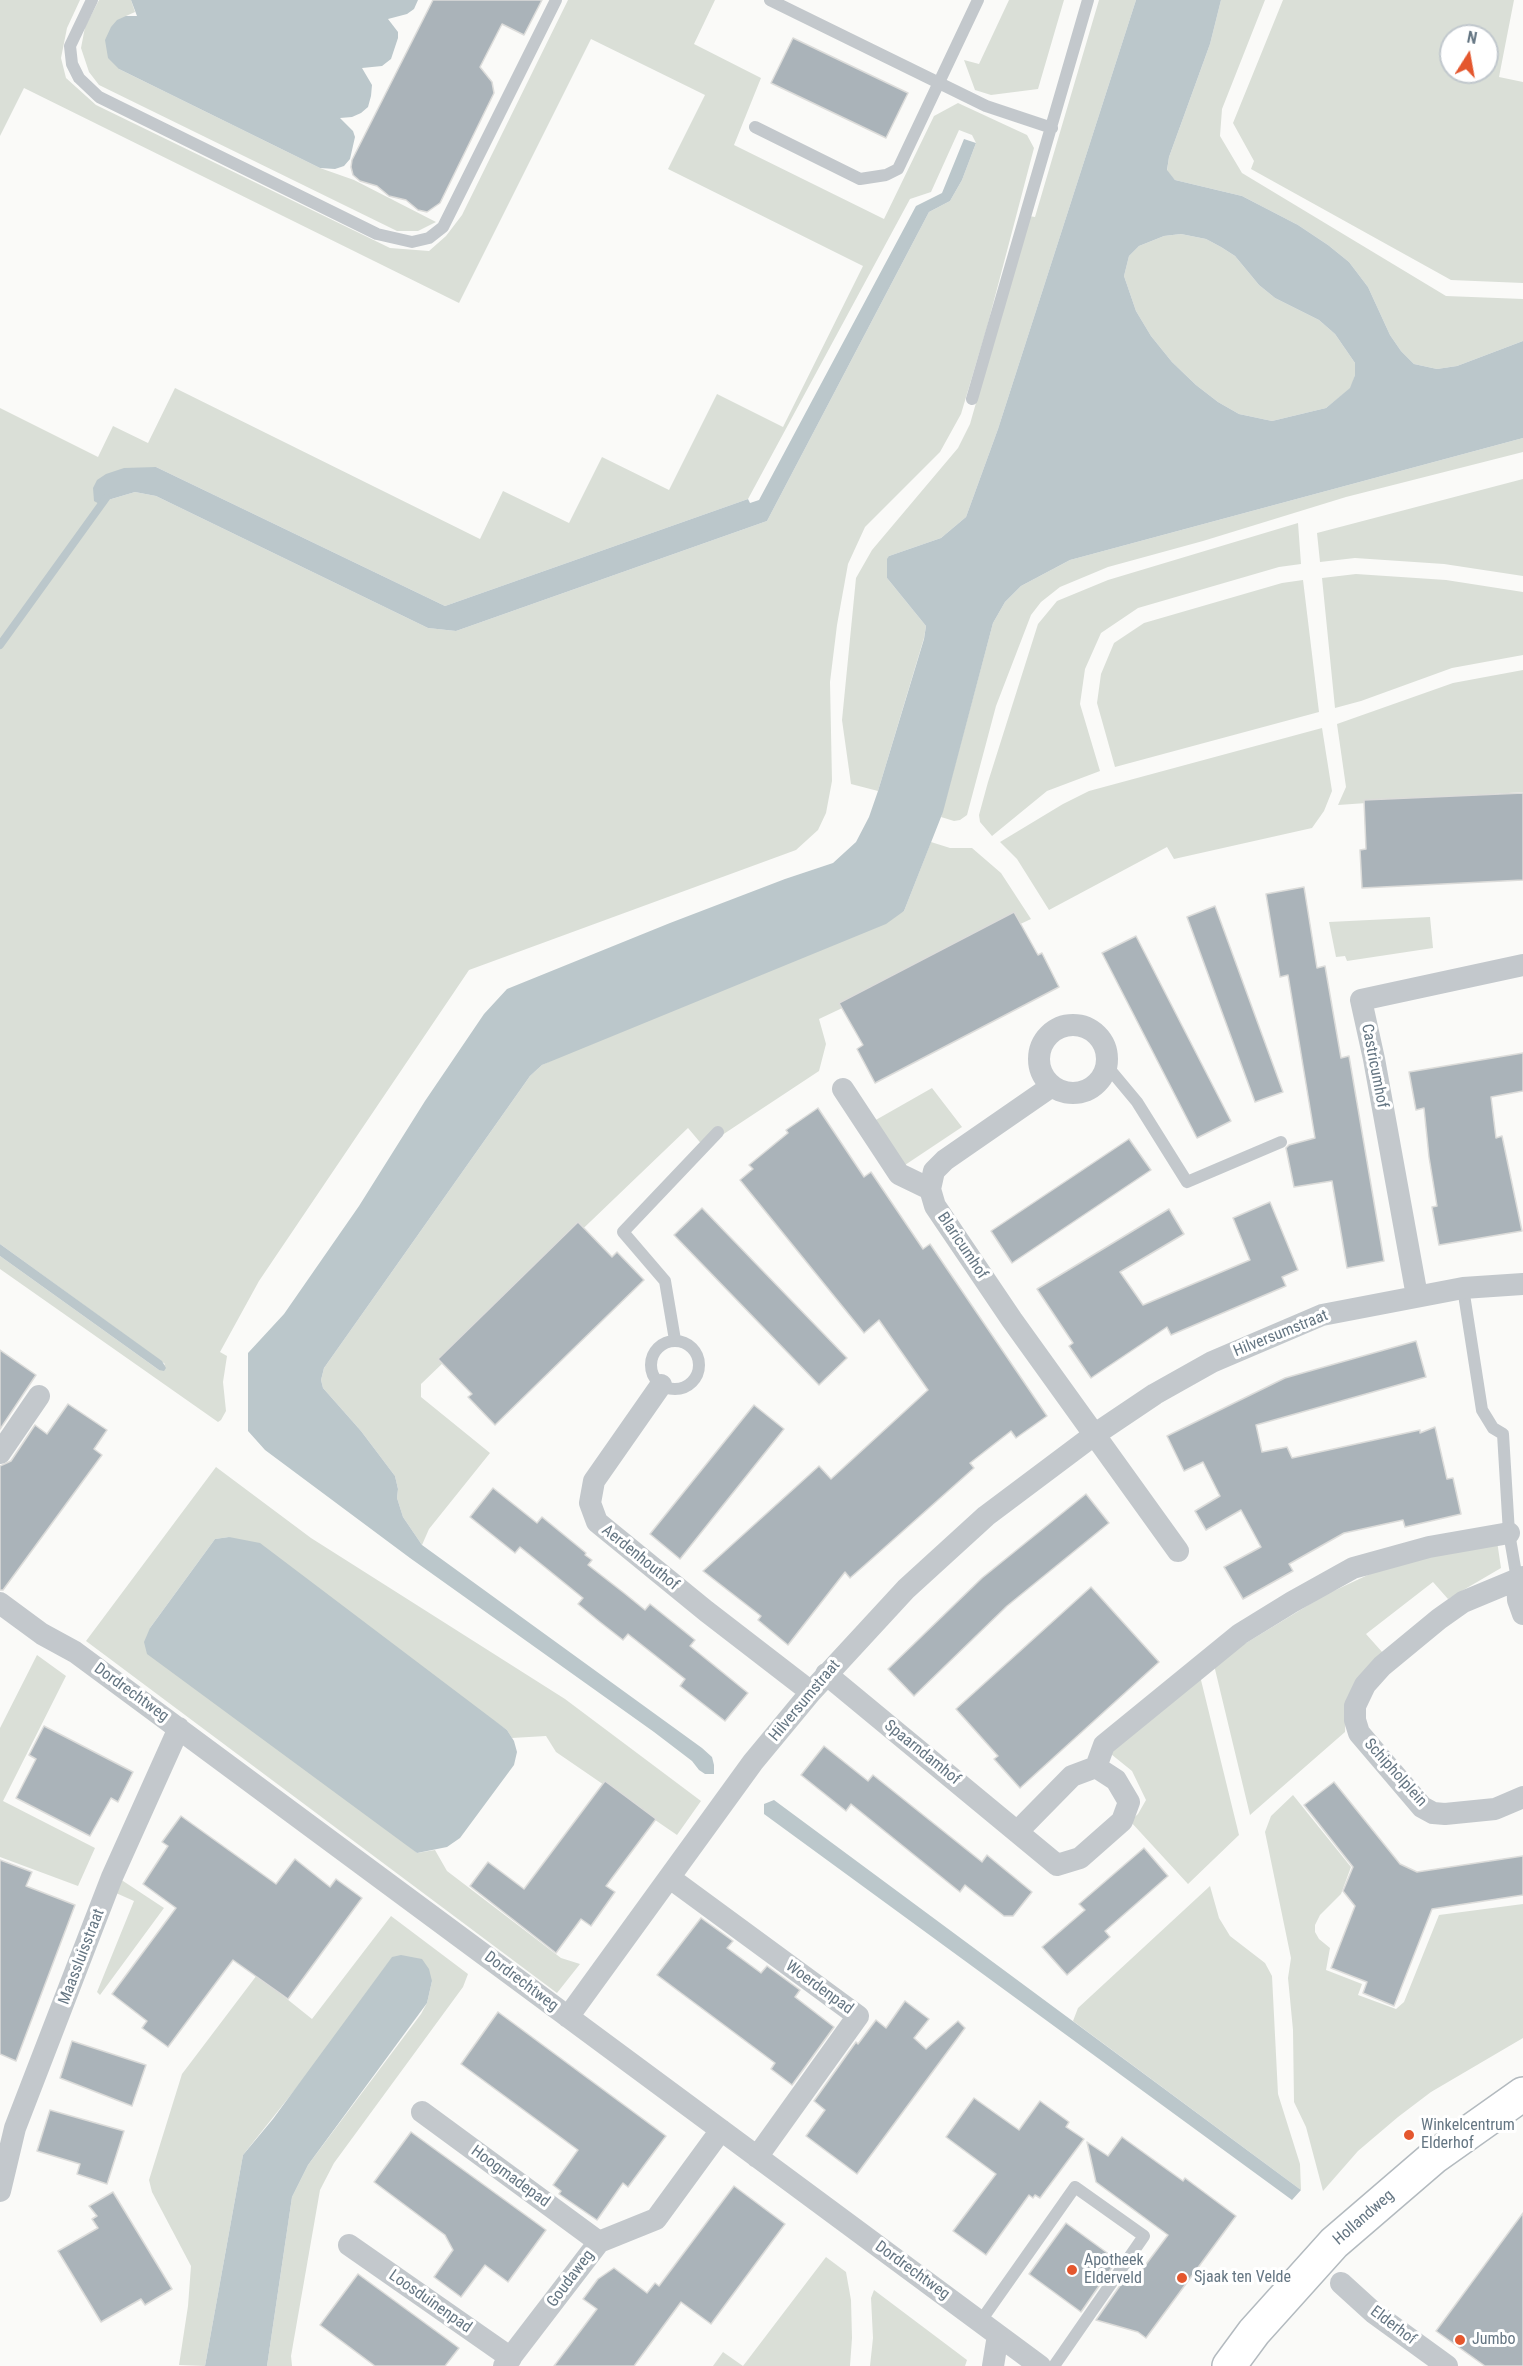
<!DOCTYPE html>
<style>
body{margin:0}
#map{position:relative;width:1523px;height:2366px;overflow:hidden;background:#fafaf8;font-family:"Roboto Condensed",sans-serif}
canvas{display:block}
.north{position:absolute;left:1439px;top:24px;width:60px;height:60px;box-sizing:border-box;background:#fff;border:2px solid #c1c8cd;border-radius:50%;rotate:11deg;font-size:16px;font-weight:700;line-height:24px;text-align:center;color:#657683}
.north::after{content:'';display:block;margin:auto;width:21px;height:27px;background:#e4572e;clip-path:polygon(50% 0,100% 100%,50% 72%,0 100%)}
</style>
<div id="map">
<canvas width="1523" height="2366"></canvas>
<div class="north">N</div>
</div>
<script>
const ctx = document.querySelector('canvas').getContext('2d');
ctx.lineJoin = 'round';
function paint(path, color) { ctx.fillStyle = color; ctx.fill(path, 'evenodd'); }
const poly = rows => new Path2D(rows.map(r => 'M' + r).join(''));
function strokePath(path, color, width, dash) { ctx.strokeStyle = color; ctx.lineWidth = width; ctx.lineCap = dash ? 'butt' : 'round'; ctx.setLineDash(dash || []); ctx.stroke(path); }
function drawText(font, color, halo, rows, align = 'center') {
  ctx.font = font + ' "Roboto Condensed",sans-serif'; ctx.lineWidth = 6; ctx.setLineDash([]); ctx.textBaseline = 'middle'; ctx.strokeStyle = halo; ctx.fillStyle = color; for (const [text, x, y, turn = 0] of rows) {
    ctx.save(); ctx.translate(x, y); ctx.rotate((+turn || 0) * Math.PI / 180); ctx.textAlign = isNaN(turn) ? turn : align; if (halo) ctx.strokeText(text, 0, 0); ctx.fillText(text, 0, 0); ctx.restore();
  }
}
paint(poly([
 [0,0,80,0,67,28,61,58,66,78,96,105,390,248,429,251,446,236,462,215,568,0,715,0,694,44,761,78,734,145,884,219,934,116,958,103,1027,135,1034,148,987,327,961,414,940,452,865,527,848,564,837,625,830,682,832,781,826,813,818,830,796,850,469,970,259,1281,220,1352,227,1356,223,1382,226,1411,221,1420,218,1422,0,1269,0,1256,159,1370,165,1364,0,1244,0,408,98,457,113,426,148,443,175,388,480,539,503,491,569,523,602,457,669,490,717,394,783,427,863,266,668,169,705,95,591,39,459,303,24,88,0,136],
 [959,130,972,135,976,143,962,180,950,201,929,212,767,521,456,631,428,628,156,496,135,492,108,500,156,467,445,606,748,499,910,199,931,192],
 [99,0,131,0,135,12,126,16,119,69,320,168,354,180,436,222,418,231,397,231,99,85,89,72,81,48,85,27],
 [1009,0,1064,0,1038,89,991,95,975,90,964,60,979,64],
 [1099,0,1136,0,998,429,966,517,941,538,889,556,887,578,926,626,924,638,878,791,851,784,842,720,856,578,872,550,958,448,970,424,1029,216,1035,217],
 [1221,0,1265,0,1222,109,1220,136,1242,173,1446,296,1523,299,1523,341,1457,366,1437,369,1414,364,1401,351,1390,335,1368,287,1349,262,1328,245,1298,225,1242,196,1175,180,1167,171,1169,157,1210,44],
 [1283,0,1514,0,1499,77,1523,82,1523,283,1451,280,1251,169,1254,161,1233,123],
 [1451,36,1487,36,1487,72,1451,72],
 [1181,234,1206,239,1221,247,1235,256,1259,285,1275,298,1319,320,1335,334,1355,363,1355,375,1351,388,1326,408,1272,421,1239,414,1218,402,1196,385,1172,362,1151,336,1136,311,1124,276,1129,256,1139,246,1164,236],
 [1523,438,1523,452,1346,497,1203,541,1108,567,1060,587,1041,602,1031,615,996,706,967,815,960,820,954,821,941,817,993,623,1005,602,1021,586,1070,560],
 [1523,479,1523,576,1444,564,1355,558,1320,562,1317,533],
 [1298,523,1301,564,1279,567,1138,608,1101,633,1085,669,1080,704,1100,771,1047,791,992,836,980,822,979,815,988,782,1038,624,1057,601,1108,580],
 [1356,574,1446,580,1523,592,1523,655,1452,668,1361,701,1335,708,1322,578],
 [1303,580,1319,712,1115,767,1097,703,1101,674,1114,643,1144,623,1282,583],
 [1523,670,1523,792,1338,805,1346,787,1337,724,1453,683],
 [1322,728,1332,791,1324,811,1312,828,1174,859,1167,847,1049,910,1017,859,1000,842,1063,804,1089,791],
 [931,842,950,848,972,848,1001,873,1031,919,819,1019,826,1044,819,1071,704,1147,688,1128,421,1384,421,1397,490,1453,429,1529,422,1545,403,1517,397,1498,398,1489,395,1476,361,1431,323,1388,321,1380,324,1368,530,1076,542,1065,561,1056,904,911],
 [1430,917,1433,948,1347,961,1345,956,1336,957,1329,922],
 [932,1088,962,1127,902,1167,874,1121],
 [216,1467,311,1538,565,1699,701,1801,677,1835,556,1752,546,1736,512,1738,507,1730,229,1537,215,1539,150,1628,417,1853,435,1850,447,1871,561,1958,580,1964,557,1993,86,1641],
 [1497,1541,1501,1568,1448,1599,1433,1582,1366,1634,1383,1653,1346,1707,1345,1732,1250,1815,1214,1665,1241,1646,1325,1595,1387,1566],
 [37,1655,66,1676,3,1801,95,1848,78,1886,0,1857,0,1728],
 [1200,1676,1239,1835,1188,1884,1130,1821,1138,1814,1146,1800,1132,1771,1106,1750],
 [1293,1795,1351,1867,1341,1894,1320,1915,1315,1925,1315,1932,1319,1939,1330,1948,1326,1970,1362,1984,1358,1995,1396,2009,1404,2002,1439,1915,1523,1904,1523,2038,1431,2092,1398,2117,1358,2151,1323,2191,1306,2127,1294,2102,1293,2030,1288,1978,1291,1958,1265,1832,1271,1816],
 [120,1879,164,1908,100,1995,97,1992,134,1901,116,1893],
 [1210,1886,1219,1918,1230,1936,1265,1963,1272,1976,1278,2094,1300,2164,1301,2190,1073,2021,1078,2008],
 [391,1916,468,1974,463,1987,334,2163,320,2190,291,2356,292,2366,267,2366,292,2197,308,2165,421,2014,427,2003,432,1981,392,1958,313,2067,243,2155,205,2366,179,2365,188,2306,191,2266,152,2192,149,2180,182,2074,257,1975,312,2019],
 [826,2257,846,2272,851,2300,852,2338,850,2366,713,2366,723,2352,743,2366],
 [874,2290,967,2360,965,2366,870,2366,873,2338,871,2298]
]), '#dadfd7');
paint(poly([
 [131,0,418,0,414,9,407,14,388,19,398,32,398,38,391,59,382,66,362,68,372,85,371,96,368,107,361,113,352,117,340,118,353,131,355,137,350,159,344,166,335,169,320,168,119,69,108,58,105,40,111,27,117,20,126,16,137,16],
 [1136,0,1221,0,1210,44,1169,157,1167,170,1175,180,1242,196,1298,225,1328,245,1349,262,1368,287,1390,335,1401,351,1414,364,1437,369,1457,366,1523,341,1523,438,1070,560,1021,586,1005,602,993,623,943,812,904,911,886,924,542,1065,530,1076,324,1368,321,1380,323,1388,361,1431,395,1476,398,1489,397,1498,403,1517,422,1545,702,1748,712,1757,714,1765,714,1774,705,1774,699,1770,692,1761,654,1732,410,1558,265,1450,248,1431,248,1353,284,1314,359,1206,425,1101,484,1014,507,989,670,923,785,879,833,863,856,842,869,817,878,791,924,639,926,626,887,578,887,559,889,556,941,538,966,517,998,429],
 [1181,234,1206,239,1221,247,1235,256,1259,285,1275,298,1319,320,1335,334,1355,363,1355,375,1350,388,1326,408,1272,421,1239,414,1218,402,1196,385,1172,362,1151,336,1136,311,1124,276,1129,256,1139,246,1164,236],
 [964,139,976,143,962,180,950,201,929,212,767,521,456,631,428,628,156,496,135,492,108,500,101,505,94,501,93,488,97,480,106,474,124,468,156,467,445,606,748,499,750,503,759,500,916,206,942,193],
 [0,1244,162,1361,166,1368,164,1371,159,1370,0,1256],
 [229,1537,260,1543,507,1730,514,1741,517,1752,514,1765,460,1838,447,1847,417,1853,147,1654,144,1642,150,1628,215,1539],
 [774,1800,1301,2190,1292,2200,764,1814,764,1804],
 [401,1955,422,1959,429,1969,432,1981,427,2003,308,2165,292,2197,267,2366,205,2366,243,2155,273,2119,392,1957]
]), '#bbc7cb');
strokePath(poly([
 [0,645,106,498]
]), '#bbc7cb', 8);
const building = poly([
 [433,0,542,0,524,35,502,24,480,67,492,82,494,93,440,203,427,212,418,210,406,200,389,196,377,186,360,181,353,175,351,167,352,160,433,0],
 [793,38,908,93,886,138,771,83,793,38],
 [1523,793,1523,880,1362,888,1360,850,1366,849,1364,800,1523,793],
 [1304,887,1317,968,1325,966,1341,1058,1349,1056,1384,1261,1347,1268,1332,1181,1294,1187,1286,1148,1289,1145,1315,1138,1288,975,1280,977,1266,894,1304,887],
 [1215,906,1283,1092,1255,1102,1187,917,1215,906],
 [1014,912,1038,955,1042,953,1059,987,875,1083,857,1049,863,1045,839,1003,1014,912],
 [1136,936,1231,1121,1197,1138,1102,953,1136,936],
 [1523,1053,1523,1091,1491,1097,1496,1138,1502,1136,1522,1231,1439,1245,1432,1207,1437,1206,1429,1157,1424,1108,1416,1110,1409,1072,1523,1053],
 [818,1108,864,1177,871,1172,923,1249,930,1244,1047,1416,1016,1438,1011,1431,970,1463,974,1468,866,1564,850,1578,845,1572,788,1645,758,1620,761,1616,703,1571,819,1466,831,1479,928,1390,879,1320,864,1333,740,1180,753,1169,749,1165,788,1133,786,1130,818,1108],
 [1129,1139,1151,1170,1012,1263,991,1231,1129,1139],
 [1270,1202,1298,1270,1282,1277,1286,1286,1171,1335,1167,1327,1091,1378,1069,1346,1073,1343,1037,1289,1169,1209,1184,1234,1120,1272,1143,1305,1250,1260,1233,1218,1270,1202],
 [702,1208,847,1358,819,1385,674,1235,702,1208],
 [578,1222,612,1257,617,1252,644,1280,495,1425,468,1397,472,1394,438,1359,578,1222],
 [1416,1341,1426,1377,1256,1425,1262,1452,1287,1447,1292,1458,1420,1430,1420,1433,1435,1427,1447,1479,1453,1478,1461,1514,1405,1527,1403,1520,1344,1533,1289,1564,1293,1571,1243,1599,1224,1567,1261,1547,1241,1510,1206,1530,1195,1511,1220,1496,1203,1462,1184,1471,1167,1436,1285,1378,1416,1341],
 [0,1350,36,1375,0,1429,0,1350],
 [68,1404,107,1430,94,1449,102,1455,3,1590,0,1590,0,1466,11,1461,35,1425,47,1434,68,1404],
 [754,1405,784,1429,680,1559,650,1534,754,1405],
 [493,1488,537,1523,542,1517,586,1553,585,1555,592,1560,588,1565,624,1593,645,1610,650,1604,695,1640,690,1646,748,1693,725,1721,680,1686,685,1679,628,1634,623,1640,600,1622,578,1604,583,1598,520,1547,515,1553,470,1517,493,1488],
 [1086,1494,1109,1523,1007,1606,914,1696,888,1669,982,1578,1086,1494],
 [1091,1587,1159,1662,1020,1788,994,1759,998,1756,956,1709,1091,1587],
 [44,1726,133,1772,118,1802,111,1798,90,1836,16,1798,36,1759,29,1755,44,1726],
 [824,1746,868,1781,873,1775,982,1862,987,1855,1032,1892,1013,1916,1004,1916,965,1885,960,1892,851,1804,846,1811,801,1775,824,1746],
 [605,1781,656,1819,606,1886,615,1892,591,1926,581,1919,556,1953,470,1886,488,1862,524,1889,605,1781],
 [1334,1782,1400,1864,1417,1872,1523,1856,1523,1895,1432,1909,1394,2006,1363,1993,1367,1982,1331,1968,1355,1906,1343,1891,1353,1867,1304,1805,1334,1782],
 [181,1816,276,1884,295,1859,330,1887,336,1879,362,1898,288,1999,233,1960,168,2047,142,2028,147,2021,112,1994,176,1908,143,1884,168,1846,162,1842,181,1816],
 [1144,1848,1168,1876,1105,1931,1110,1937,1067,1975,1042,1947,1085,1910,1079,1904,1144,1848],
 [0,1860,32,1872,26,1886,75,1905,16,2061,0,2054,0,1860],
 [701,1918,733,1941,727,1948,761,1973,767,1966,800,1990,795,1997,834,2027,792,2085,771,2069,775,2063,657,1975,701,1918],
 [905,2001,929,2019,914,2038,926,2049,958,2021,965,2028,857,2174,806,2136,825,2110,814,2101,856,2042,858,2044,876,2020,886,2028,905,2001],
 [498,2012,666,2136,628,2187,623,2183,597,2220,559,2194,561,2191,553,2185,578,2150,461,2064,498,2012],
 [72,2041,146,2065,132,2106,60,2078,72,2041],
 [974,2098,1019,2130,1040,2101,1069,2122,1066,2127,1084,2139,1040,2198,1035,2195,1033,2198,1029,2195,986,2255,953,2231,996,2174,946,2137,974,2098],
 [50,2110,124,2131,107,2184,77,2174,80,2164,37,2151,50,2110],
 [411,2132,546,2230,508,2282,485,2265,461,2297,434,2277,453,2250,445,2235,374,2182,411,2132],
 [1122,2137,1183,2181,1185,2178,1236,2216,1146,2338,1138,2332,1096,2320,1131,2270,1138,2275,1168,2235,1096,2182,1087,2142,1108,2156,1122,2137],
 [734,2186,785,2224,711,2324,681,2302,634,2366,554,2366,597,2309,583,2299,598,2279,614,2268,647,2293,655,2283,659,2286,734,2186],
 [113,2192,172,2289,145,2305,141,2299,101,2322,58,2251,98,2228,92,2219,97,2216,89,2206,113,2192],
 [1523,2213,1523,2366,1485,2366,1436,2331,1523,2213],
 [1066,2223,1117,2260,1081,2312,1029,2274,1066,2223],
 [358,2274,459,2348,445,2366,375,2366,320,2325,358,2274]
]);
paint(building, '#aab3b9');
strokePath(building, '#dcdcda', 1.5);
const secondary = poly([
 [1229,2366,1254,2332,1334,2243,1434,2157,1523,2094]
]);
strokePath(secondary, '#b3babf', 36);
strokePath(poly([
 [92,0,70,46,72,64,79,78,99,97,377,234,412,242,429,238,443,227,556,0],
 [770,0,986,106,1052,128],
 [755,127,860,179,886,175,898,169,978,0],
 [972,399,1088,0],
 [1107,1066,1137,1102,1187,1182,1281,1142],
 [1463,1288,1482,1410,1493,1428,1503,1434,1509,1533,1517,1579],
 [675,1340,665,1281,623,1232,718,1132],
 '651 1365a24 24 0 1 1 48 0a24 24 0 1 1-48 0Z',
 [980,2322,1075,2187,1144,2236,1054,2366]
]), '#c3c8cc', 12);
strokePath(poly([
 '1039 1059a34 34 0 1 1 68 0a34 34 0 1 1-68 0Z',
 [1052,1086,945,1160,934,1171,930,1189,935,1206,1012,1320,1178,1551],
 [843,1089,899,1174,930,1189],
 [1417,1296,1374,1059,1361,1000,1523,965],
 [661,1385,594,1481,590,1503,597,1522,706,1611,811,1692],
 [0,1453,39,1396],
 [1523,1577,1463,1602,1439,1619,1382,1666,1365,1685,1355,1706,1355,1720,1359,1733,1422,1807,1433,1813,1445,1814,1495,1809,1523,1797],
 [1517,1579,1518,1600,1523,1614],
 [0,1603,42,1634,75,1652,1040,2366],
 [826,1674,1057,1865,1080,1858,1122,1821,1129,1802,1116,1780,1096,1767,1072,1776,1017,1832],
 [1096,1767,1104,1745,1240,1634,1292,1602,1353,1568,1429,1547,1509,1533],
 [670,1878,858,2016,757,2157],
 [568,2017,753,1762,811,1692,906,1589,986,1516,1094,1435,1155,1394,1212,1362,1322,1315,1463,1288,1523,1284],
 [422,2112,599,2242],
 [0,2191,15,2128,54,2027,112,1877,179,1728],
 [349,2245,511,2358],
 [1341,2283,1374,2313,1447,2366],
 [504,2366,599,2242,656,2219,721,2130],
 [993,2366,998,2335]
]), '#c3c8cc', 22);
strokePath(secondary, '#fff', 33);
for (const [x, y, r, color] of [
 [1409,2135,6,"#e4572e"],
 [1072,2270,6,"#e4572e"],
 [1182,2278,6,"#e4572e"],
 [1460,2340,6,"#e4572e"]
]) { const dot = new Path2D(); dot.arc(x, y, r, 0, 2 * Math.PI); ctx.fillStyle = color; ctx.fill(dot); strokePath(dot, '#fff', 2); }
drawText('16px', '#657683', '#fff', [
 ["Castricumhof",1374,1066,79],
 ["Blaricumhof",962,1246,56],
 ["Hilversumstraat",1281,1334,-22],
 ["Aerdenhouthof",640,1558,39],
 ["Dordrechtweg",131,1693,36],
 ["Hilversumstraat",805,1701,-50],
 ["Spaarndamhof",922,1753,39],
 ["Schipholplein",1395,1773,48],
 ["Maassluisstraat",82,1957,-69],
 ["Dordrechtweg",521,1982,37],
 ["Woerdenpad",819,1988,36],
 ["Hoogmadepad",510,2177,36],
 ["Hollandweg",1364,2218,-41],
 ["Dordrechtweg",912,2271,36],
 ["Goudaweg",571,2279,-53],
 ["Loosduinenpad",430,2302,35],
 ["Elderhof",1393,2326,37]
]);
drawText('16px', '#657683', '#fff', [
 ["Winkelcentrum",1421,2126],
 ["Elderhof",1421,2144],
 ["Apotheek",1084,2261],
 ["Elderveld",1084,2279],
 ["Sjaak ten Velde",1194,2278],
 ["Jumbo",1472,2340]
], 'left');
</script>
